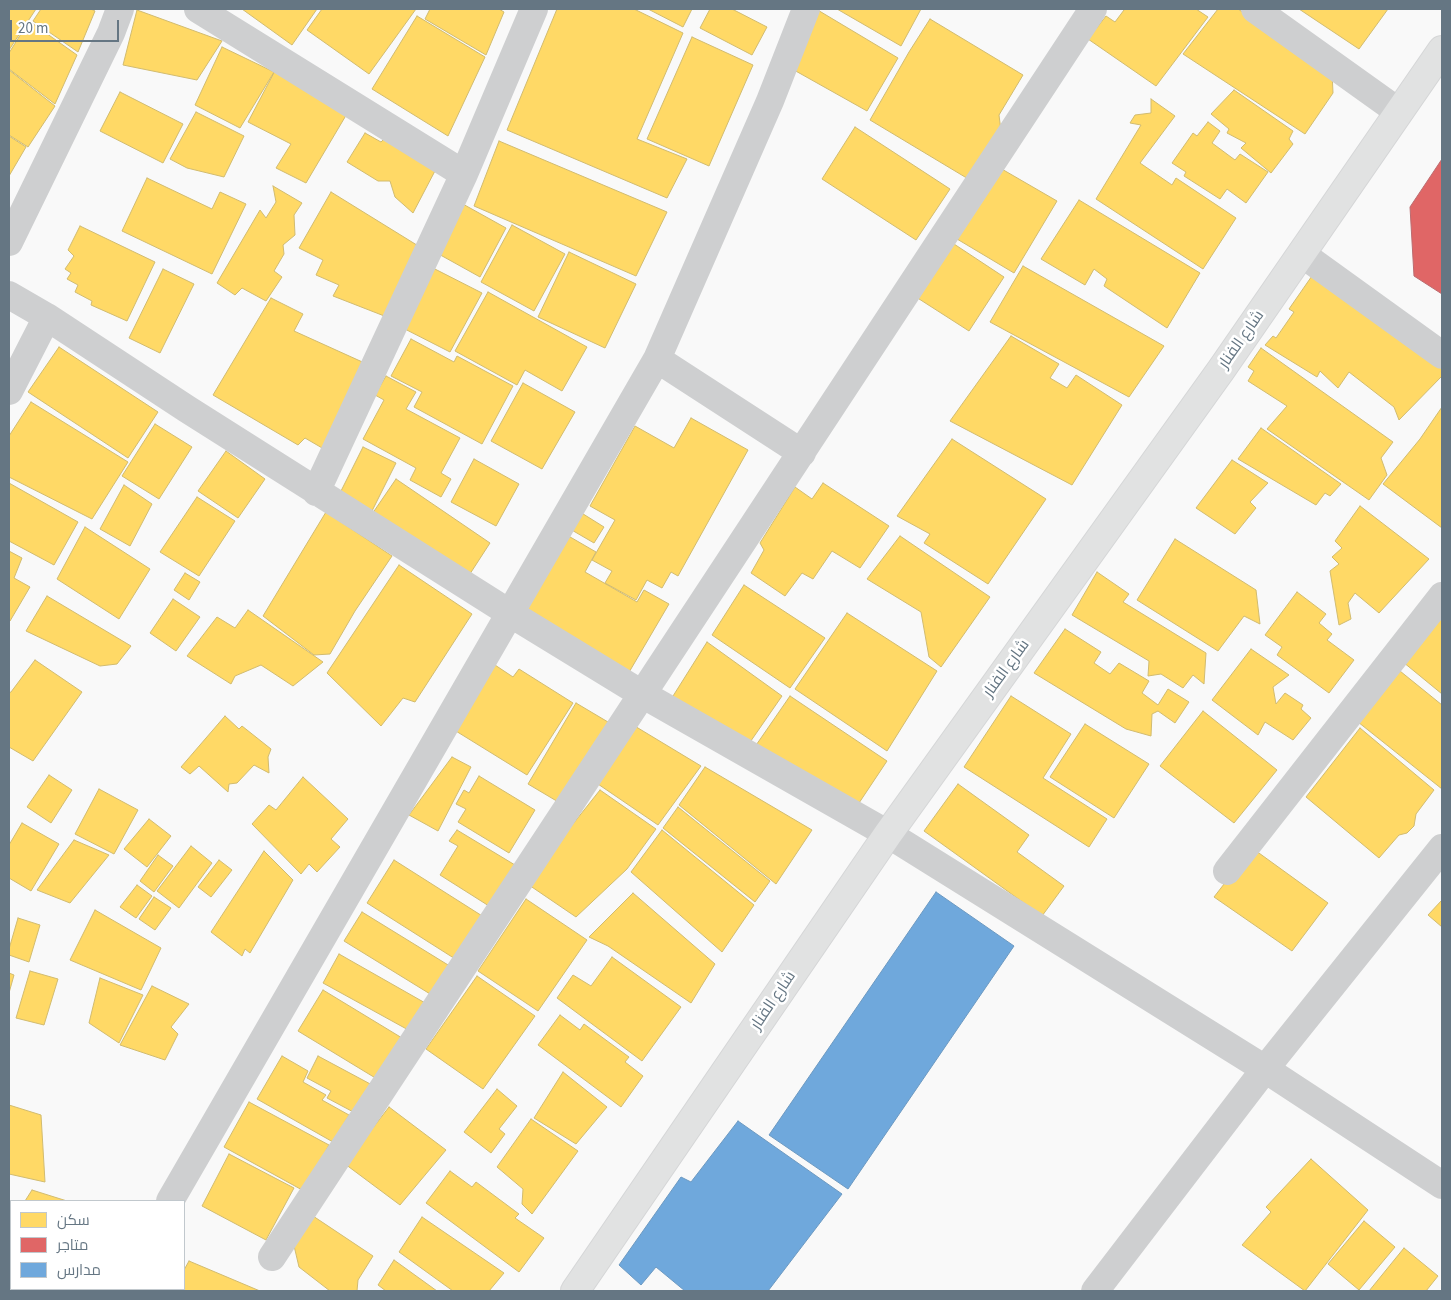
<!DOCTYPE html>
<meta charset="utf-8">
<style>
body{margin:0}
#map{position:relative;width:1451px;height:1300px;overflow:hidden;background:#f9f9f9;font-family:"Source Sans 3",Cairo,sans-serif}
canvas{display:block}
.frame{position:absolute;inset:0;border:10px solid #657683;pointer-events:none}
.legend{position:absolute;left:10px;top:1200px;width:175px;height:90px;box-sizing:border-box;background:#fff;border:1px solid #c1c8cd;margin:0;padding:6px 9px;list-style:none;font-size:15px;color:#657683}
.legend li{display:flex;align-items:center;gap:10px;height:25px}
.legend b{width:25px;border:1px solid #c1c8cd}
.scale{position:absolute;left:10px;top:20px;width:109px;height:22px;box-sizing:border-box;border:2px solid #657683;border-top:0;padding-left:6px;font-size:15px;line-height:18px;white-space:nowrap;color:#657683;-webkit-text-stroke:4px #fff;paint-order:stroke}
</style>
<div id="map">
<canvas width="1451" height="1300"></canvas>
<div class="frame"></div>
<ul class="legend">
<li><b style="height:14px;background:#ffd966"></b>سكن</li>
<li><b style="height:14px;background:#e06666"></b>متاجر</li>
<li><b style="height:14px;background:#6fa8dc"></b>مدارس</li>
</ul>
<div class="scale">20 m</div>
</div>
<script>
const ctx = document.querySelector('canvas').getContext('2d');
ctx.lineJoin = 'round';
function paint(path, color) { ctx.fillStyle = color; ctx.fill(path, 'evenodd'); }
const poly = rows => new Path2D(rows.map(r => 'M' + r).join(''));
function strokePath(path, color, width, dash) { ctx.strokeStyle = color; ctx.lineWidth = width; ctx.lineCap = dash ? 'butt' : 'round'; ctx.setLineDash(dash || []); ctx.stroke(path); }
function drawText(font, color, halo, rows, align = 'center') {
  ctx.font = font + ' "Source Sans 3",Cairo,sans-serif'; ctx.lineWidth = 5; ctx.setLineDash([]); ctx.textBaseline = 'middle'; ctx.strokeStyle = halo; ctx.fillStyle = color; for (const [text, x, y, turn = 0] of rows) {
    ctx.save(); ctx.translate(x, y); ctx.rotate((+turn || 0) * Math.PI / 180); ctx.textAlign = isNaN(turn) ? turn : align; if (halo) ctx.strokeText(text, 0, 0); ctx.fillText(text, 0, 0); ctx.restore();
  }
}
const homes = poly([
 [9,9,36,9,9,50,9,9],
 [41,9,91,9,95,11,78,52,33,21,41,9],
 [242,9,317,9,292,45,242,9],
 [322,9,416,9,369,74,307,30,322,9],
 [430,9,499,9,504,12,486,55,425,19,430,9],
 [557,9,634,9,683,33,637,139,687,159,667,198,507,130,557,9],
 [648,9,692,9,683,27,648,9],
 [710,9,732,9,767,27,752,55,700,28,710,9],
 [816,9,898,58,867,111,785,65,816,9],
 [837,9,921,9,901,46,837,9],
 [1123,9,1196,9,1208,17,1156,86,1088,39,1106,16,1115,22,1124,10,1123,9],
 [1218,9,1238,9,1332,72,1333,93,1305,134,1183,54,1218,9],
 [1299,9,1388,9,1359,49,1299,9],
 [137,10,222,41,197,80,123,65,137,10],
 [417,16,485,57,448,136,372,89,417,16],
 [930,19,1023,75,999,115,1001,131,970,180,870,120,909,52,930,19],
 [29,21,77,55,55,104,9,69,9,53,29,21],
 [692,37,753,65,709,166,647,139,692,37],
 [222,47,274,72,240,128,195,105,222,47],
 [277,67,348,112,306,183,276,168,291,144,248,122,277,67],
 [9,70,55,106,28,147,9,135,9,70],
 [1234,90,1293,131,1289,139,1293,144,1271,173,1241,148,1246,143,1227,133,1229,129,1211,114,1234,90],
 [120,92,183,124,163,163,100,131,120,92],
 [1151,99,1175,116,1140,163,1172,185,1176,178,1236,218,1203,269,1096,199,1141,125,1130,123,1135,115,1151,113,1151,99],
 [196,112,244,136,224,177,187,168,170,159,196,112],
 [1208,122,1220,131,1212,143,1235,160,1240,154,1268,172,1246,203,1227,189,1220,199,1184,176,1186,172,1172,163,1193,133,1197,136,1208,122],
 [855,127,950,189,916,240,822,179,855,127],
 [365,133,381,142,387,136,436,169,413,213,395,197,390,181,378,181,347,162,365,133],
 [9,136,26,147,9,176,9,136],
 [499,141,667,212,636,276,474,206,499,141],
 [1000,168,1057,201,1014,273,957,239,1000,168],
 [147,178,212,209,220,192,246,204,212,274,122,231,147,178],
 [273,186,302,203,294,215,295,235,283,245,284,254,274,271,282,277,266,301,242,288,235,295,217,283,260,210,266,218,276,202,273,186],
 [331,192,420,247,392,319,333,296,339,285,316,275,323,260,299,248,331,192],
 [1079,200,1200,273,1167,328,1104,286,1107,279,1094,269,1085,285,1041,259,1079,200],
 [461,203,506,228,480,277,435,252,461,203],
 [512,225,565,254,534,311,481,282,512,225],
 [80,226,155,262,127,321,91,305,92,301,75,292,78,285,67,279,71,273,65,269,74,256,68,250,80,226],
 [951,242,1004,277,969,331,916,297,951,242],
 [569,252,636,284,605,348,538,317,569,252],
 [429,266,482,293,450,352,397,325,429,266],
 [1023,266,1164,346,1129,397,990,322,1023,266],
 [163,269,194,284,160,353,129,338,163,269],
 [1314,273,1442,368,1442,376,1399,420,1394,407,1349,372,1338,388,1320,371,1317,377,1265,345,1273,336,1276,338,1294,312,1289,309,1314,273],
 [488,292,587,347,562,391,525,370,517,385,455,351,488,292],
 [271,298,303,314,294,331,369,365,329,452,305,438,298,445,213,395,271,298],
 [1011,336,1059,364,1050,378,1067,388,1076,375,1122,405,1072,485,950,421,1011,336],
 [411,339,454,362,457,356,513,386,482,444,414,407,422,392,391,376,411,339],
 [59,347,158,412,128,458,28,392,59,347],
 [1261,348,1393,442,1381,458,1387,475,1369,500,1267,429,1287,406,1248,381,1254,371,1248,367,1261,348],
 [386,376,416,392,406,409,460,438,441,473,451,479,441,497,410,480,416,468,363,439,384,400,375,395,386,376],
 [523,383,575,412,542,469,491,441,523,383],
 [31,402,128,462,92,519,9,477,9,436,31,402],
 [1442,407,1442,528,1383,484,1420,439,1442,407],
 [691,418,748,450,678,576,671,572,662,588,647,580,636,600,605,583,612,571,592,560,615,520,590,506,635,426,674,448,691,418],
 [155,424,192,447,159,499,122,476,155,424],
 [1261,428,1341,484,1330,496,1325,493,1316,505,1238,459,1261,428],
 [952,439,1046,499,988,584,924,543,930,534,897,516,952,439],
 [363,447,396,463,371,513,338,497,363,447],
 [226,451,265,479,238,518,198,491,226,451],
 [474,459,519,484,496,526,451,502,474,459],
 [1232,460,1268,483,1250,502,1256,508,1235,534,1196,508,1232,460],
 [396,479,490,543,466,580,370,517,396,479],
 [9,483,78,522,54,565,9,541,9,483],
 [823,483,889,526,860,568,832,551,813,579,802,573,785,596,751,573,764,550,760,543,795,487,812,499,823,483],
 [124,485,152,504,130,546,100,529,124,485],
 [197,497,235,521,199,576,160,552,197,497],
 [1360,506,1429,559,1379,613,1355,593,1348,603,1351,619,1339,625,1330,571,1339,564,1332,557,1342,548,1335,541,1360,506],
 [326,512,392,556,355,611,330,654,314,655,263,616,326,512],
 [580,512,604,527,594,543,570,529,580,512],
 [85,527,150,569,119,619,57,579,85,527],
 [565,534,596,552,585,572,637,602,644,590,669,604,628,674,520,611,565,534],
 [900,536,990,597,941,667,929,657,921,612,867,579,900,536],
 [1175,539,1256,590,1260,624,1244,616,1218,651,1137,600,1175,539],
 [9,551,22,558,14,578,30,587,10,621,9,620,9,551],
 [399,565,472,614,415,702,403,698,381,726,327,673,399,565],
 [1097,572,1129,594,1123,602,1206,653,1204,684,1193,675,1183,688,1161,674,1148,676,1149,661,1072,615,1097,572],
 [185,573,200,582,189,600,174,590,185,573],
 [744,585,825,638,790,688,712,635,744,585],
 [1297,592,1326,614,1319,623,1332,634,1327,640,1354,660,1329,693,1277,655,1282,647,1265,635,1297,592],
 [47,596,131,646,117,664,100,666,26,631,47,596],
 [173,599,200,617,176,651,150,633,173,599],
 [248,610,323,662,293,686,261,665,235,676,231,684,187,656,217,617,235,628,248,610],
 [847,613,937,671,887,751,795,689,847,613],
 [1442,613,1442,694,1403,662,1442,613],
 [1065,629,1101,652,1094,663,1110,674,1119,663,1149,681,1142,693,1158,705,1168,689,1189,702,1175,723,1158,711,1152,714,1151,736,1126,729,1034,673,1065,629],
 [707,642,782,696,746,748,668,704,707,642],
 [1251,649,1289,675,1273,687,1276,704,1285,693,1303,705,1301,709,1311,718,1293,740,1265,722,1258,735,1212,700,1251,649],
 [35,660,82,692,33,761,9,747,9,693,11,692,35,660],
 [492,663,513,677,519,669,573,703,527,775,451,728,492,663],
 [1400,671,1442,705,1442,789,1358,722,1400,671],
 [790,696,887,761,855,809,752,751,790,696],
 [1011,696,1071,734,1043,778,1107,819,1089,847,964,767,1011,696],
 [576,703,608,722,560,803,528,784,576,703],
 [1203,711,1277,770,1234,823,1160,766,1203,711],
 [225,716,239,729,242,726,271,749,268,757,269,773,254,765,237,783,229,784,228,792,199,766,190,774,181,767,225,716],
 [1085,724,1149,764,1114,818,1050,777,1085,724],
 [633,725,701,766,658,825,595,782,633,725],
 [1360,728,1434,790,1416,814,1414,826,1407,833,1399,835,1379,858,1306,797,1360,728],
 [452,757,471,767,438,831,409,815,452,757],
 [705,767,812,830,776,884,679,805,705,767],
 [49,775,72,790,51,823,27,807,49,775],
 [479,776,535,810,509,853,458,822,466,809,456,804,464,790,469,793,479,776],
 [303,777,348,819,331,839,340,847,317,872,309,864,301,874,252,824,269,805,276,810,303,777],
 [958,784,1029,835,1017,852,1064,886,1042,916,924,831,958,784],
 [99,789,138,810,114,854,75,834,99,789],
 [600,790,656,829,627,869,576,917,526,883,600,790],
 [678,807,770,881,755,902,663,828,678,807],
 [149,819,171,836,147,867,124,849,149,819],
 [22,823,59,844,31,891,9,878,9,845,22,823],
 [457,830,515,865,489,906,440,875,458,846,449,841,457,830],
 [662,830,754,905,722,952,631,872,662,830],
 [74,840,109,855,70,903,37,890,74,840],
 [191,846,212,863,179,908,157,891,191,846],
 [1252,848,1328,903,1292,951,1214,897,1252,848],
 [264,851,293,880,250,953,245,949,242,956,211,932,264,851],
 [158,855,173,866,154,892,140,881,158,855],
 [219,860,232,870,211,897,198,887,219,860],
 [394,860,487,919,460,962,367,903,394,860],
 [137,885,152,896,136,918,120,907,137,885],
 [633,893,715,964,691,1003,608,946,589,937,633,893],
 [154,897,171,908,155,930,139,919,154,897],
 [526,899,587,940,538,1011,478,971,526,899],
 [1442,900,1442,927,1428,915,1442,900],
 [95,910,161,948,141,990,70,960,95,910],
 [362,912,453,968,435,997,344,941,362,912],
 [18,918,40,925,29,962,9,955,9,949,18,918],
 [339,954,427,1004,412,1032,323,983,339,954],
 [612,957,681,1007,642,1061,557,998,573,975,591,986,612,957],
 [30,971,58,979,44,1025,16,1018,30,971],
 [9,973,14,975,9,993,9,973],
 [477,976,535,1016,483,1089,426,1049,477,976],
 [100,978,143,995,119,1043,89,1023,100,978],
 [152,986,189,1004,171,1027,178,1034,165,1060,120,1045,152,986],
 [323,990,407,1041,382,1082,298,1031,323,990],
 [560,1015,580,1030,584,1024,629,1057,625,1062,643,1076,621,1107,538,1045,560,1015],
 [282,1056,308,1071,303,1082,326,1095,322,1100,349,1115,333,1142,257,1099,282,1056],
 [318,1056,374,1086,359,1115,327,1098,331,1091,307,1078,318,1056],
 [563,1072,607,1107,576,1144,534,1118,563,1072],
 [497,1089,517,1106,499,1129,505,1134,491,1153,464,1132,497,1089],
 [249,1102,329,1145,304,1191,224,1147,249,1102],
 [9,1105,41,1115,45,1182,9,1174,9,1105],
 [389,1107,446,1150,400,1205,345,1164,389,1107],
 [531,1119,578,1151,532,1214,522,1204,523,1189,497,1167,531,1119],
 [229,1154,294,1188,266,1240,202,1206,229,1154],
 [1311,1159,1368,1210,1305,1291,1242,1245,1271,1212,1266,1207,1311,1159],
 [450,1171,472,1187,476,1182,519,1214,515,1218,544,1238,519,1272,426,1203,450,1171],
 [32,1190,67,1201,25,1201,32,1190],
 [304,1210,373,1256,358,1280,357,1291,330,1291,299,1267,291,1233,304,1210],
 [422,1217,504,1273,489,1291,453,1291,399,1252,422,1217],
 [1364,1221,1395,1247,1359,1290,1328,1264,1364,1221],
 [11,1223,11,1289,83,1289,81,1291,9,1291,9,1227,11,1223],
 [1404,1248,1438,1276,1426,1291,1369,1291,1404,1248],
 [394,1260,437,1291,386,1291,378,1285,394,1260],
 [189,1261,260,1291,172,1291,173,1289,184,1289,184,1270,189,1261]
]);
paint(homes, '#ffd966');
strokePath(homes, '#d1bb6f', 1);
const shops = poly([
 [1442,159,1442,294,1414,276,1410,207,1442,159]
]);
paint(shops, '#e06666');
strokePath(shops, '#bb6b6f', 1);
const schools = poly([
 [936,892,1014,946,848,1189,769,1135,936,892],
 [738,1121,842,1194,768,1291,685,1291,656,1267,641,1285,619,1265,681,1177,691,1182,738,1121]
]);
paint(schools, '#6fa8dc');
strokePath(schools, '#6c99c1', 1);
const secondary = poly([
 [575,1291,888,834,1221,370,1442,50]
]);
strokePath(secondary, '#d5d6d7', 30);
strokePath(poly([
 [198,9,464,174],
 [1255,9,1399,112],
 [9,242,111,33,120,9],
 [1302,254,1442,355],
 [9,295,47,317,187,409,511,614,642,694,888,834,1265,1069,1442,1185],
 [657,359,802,453],
 [9,391,47,317],
 [316,492,464,174,534,9],
 [1227,871,1442,596],
 [170,1201,657,359,770,101,806,9],
 [272,1257,1093,9],
 [118,1291,119,1289],
 [1095,1291,1265,1069,1442,848]
]), '#cecfd0', 28);
strokePath(secondary, '#e1e2e2', 28);
drawText('16px', '#657683', '#fff', [
 ["شارع الفنار",1242,340,-55],
 ["شارع الفنار",1007,669,-54],
 ["شارع الفنار",774,1001,-56]
]);
</script>
